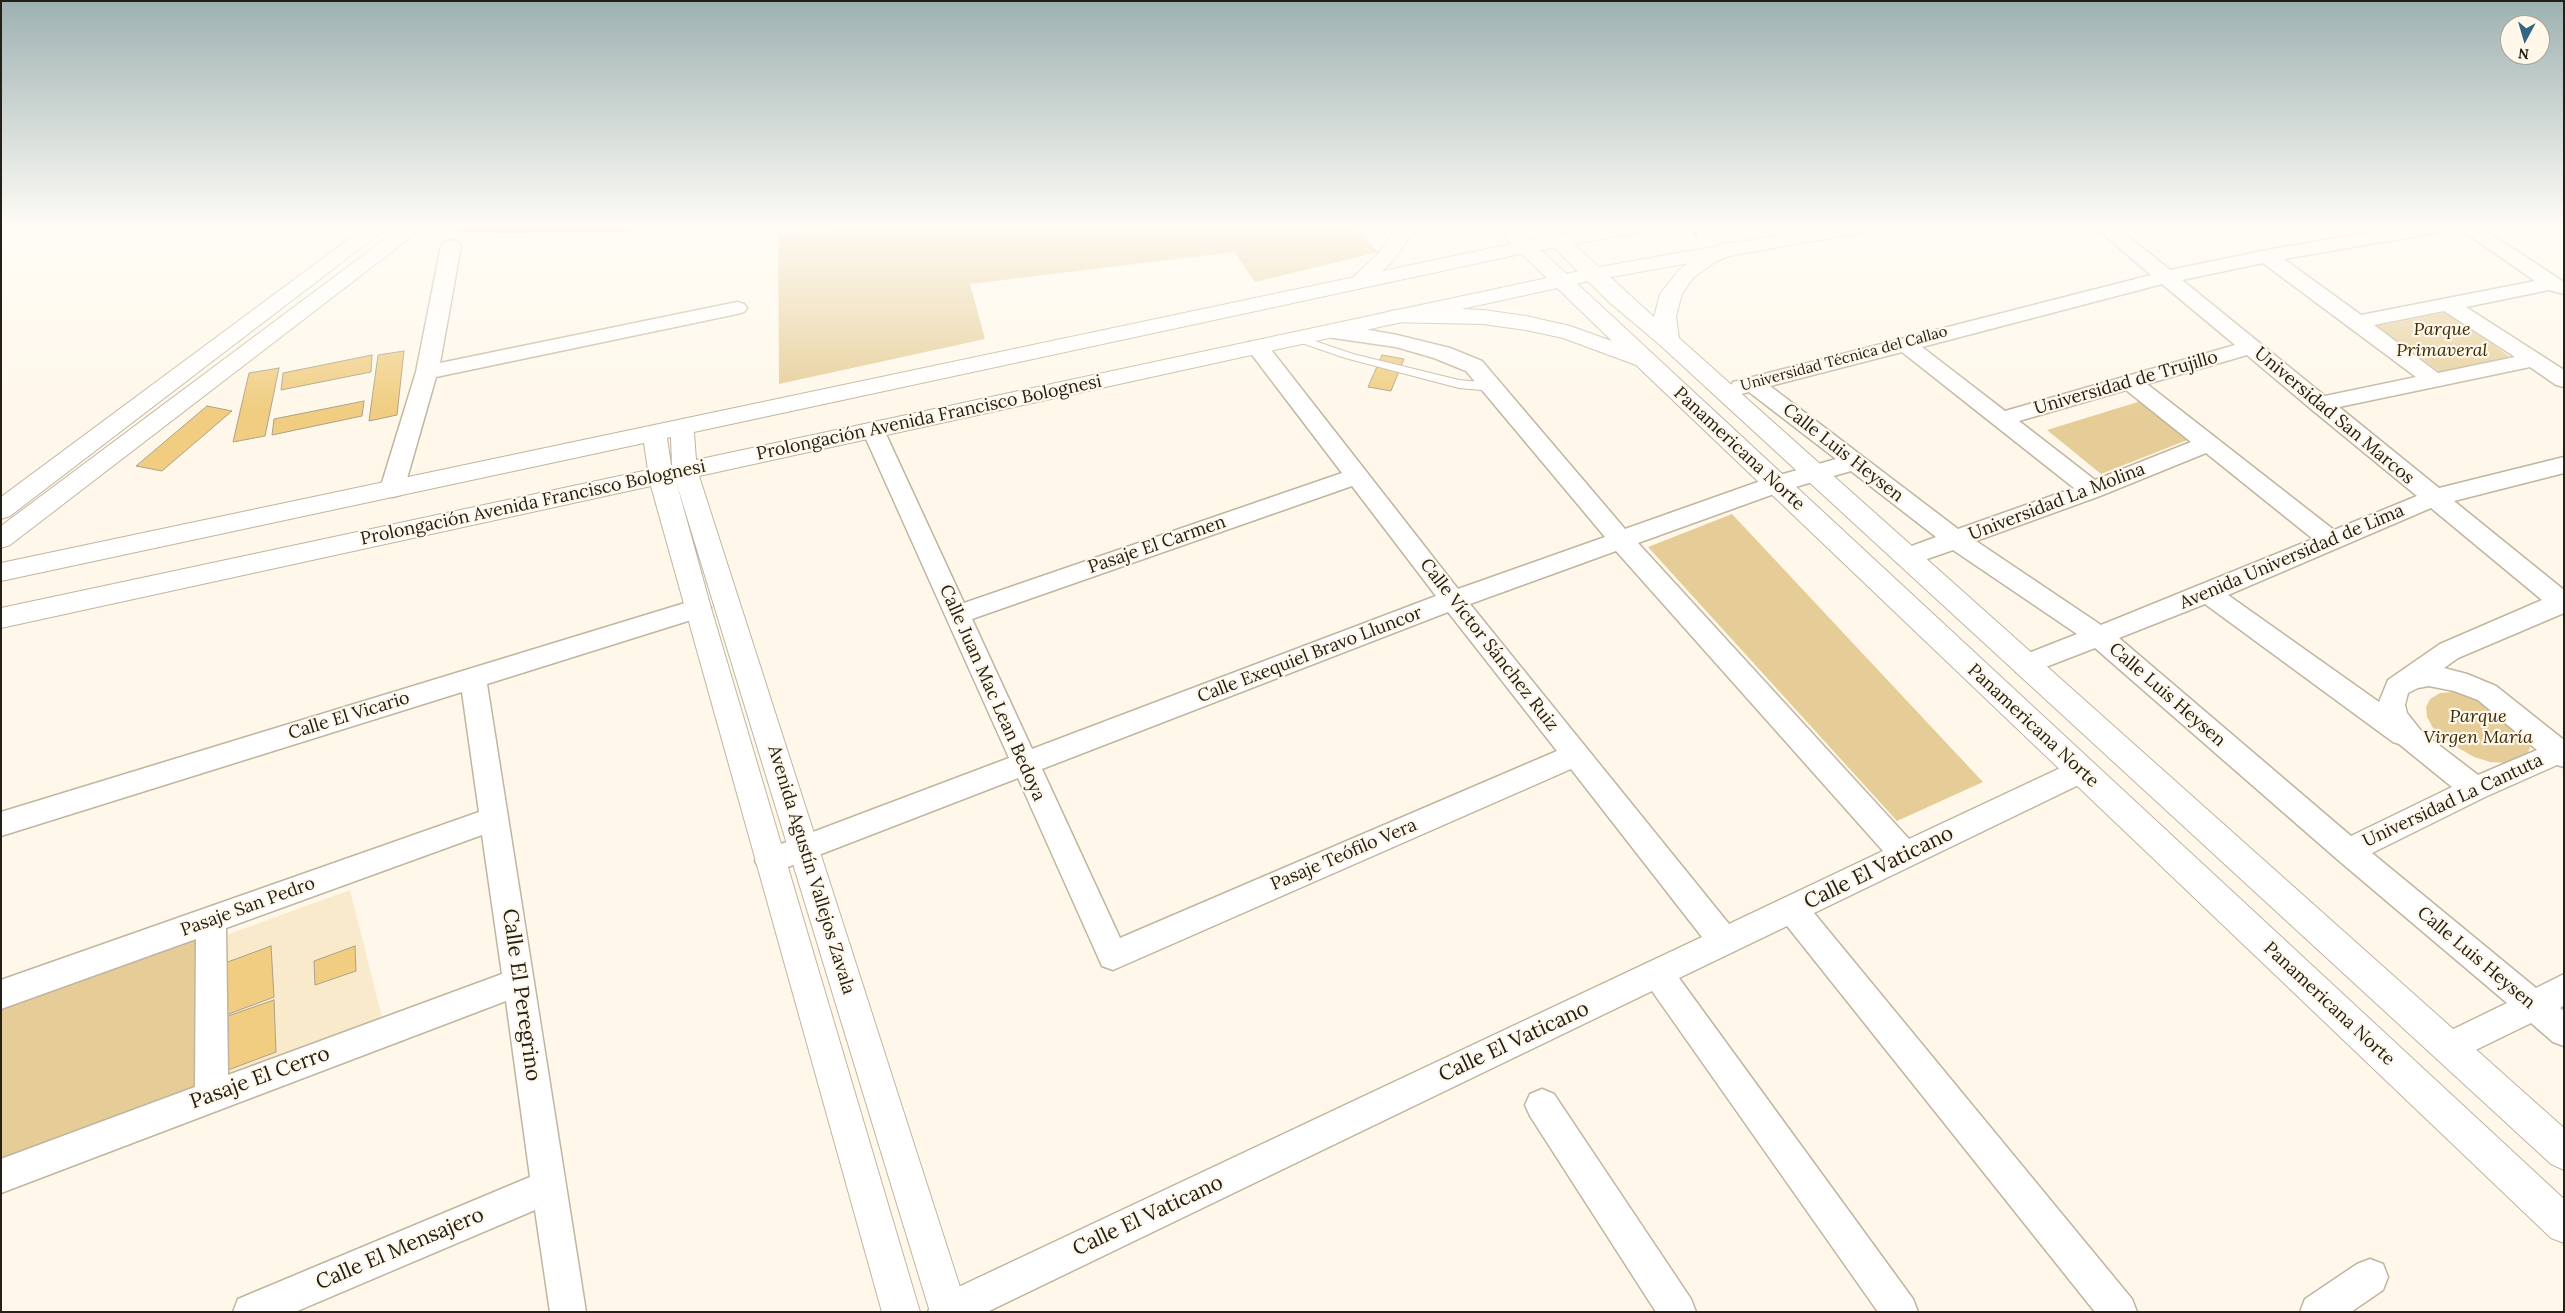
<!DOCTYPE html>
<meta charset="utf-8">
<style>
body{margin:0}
#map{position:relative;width:2565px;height:1313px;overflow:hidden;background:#fff8ea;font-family:Lora,serif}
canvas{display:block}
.frame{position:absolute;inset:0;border:2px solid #242018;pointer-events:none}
.north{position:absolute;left:2500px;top:15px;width:50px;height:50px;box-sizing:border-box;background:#fff8ea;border:1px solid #a7a296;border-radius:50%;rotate:186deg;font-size:14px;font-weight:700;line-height:20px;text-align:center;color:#242018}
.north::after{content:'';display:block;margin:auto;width:18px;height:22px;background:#336683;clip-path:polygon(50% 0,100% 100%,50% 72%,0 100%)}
</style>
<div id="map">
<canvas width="2565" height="1313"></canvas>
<div class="frame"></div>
<div class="north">N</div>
</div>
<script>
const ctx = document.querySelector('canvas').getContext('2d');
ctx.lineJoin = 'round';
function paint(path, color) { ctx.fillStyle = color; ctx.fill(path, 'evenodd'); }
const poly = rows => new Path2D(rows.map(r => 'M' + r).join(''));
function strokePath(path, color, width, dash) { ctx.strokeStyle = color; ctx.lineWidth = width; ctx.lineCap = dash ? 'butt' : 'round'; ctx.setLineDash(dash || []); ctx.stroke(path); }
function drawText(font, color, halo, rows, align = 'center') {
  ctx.font = font + ' Lora,serif'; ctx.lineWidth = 4.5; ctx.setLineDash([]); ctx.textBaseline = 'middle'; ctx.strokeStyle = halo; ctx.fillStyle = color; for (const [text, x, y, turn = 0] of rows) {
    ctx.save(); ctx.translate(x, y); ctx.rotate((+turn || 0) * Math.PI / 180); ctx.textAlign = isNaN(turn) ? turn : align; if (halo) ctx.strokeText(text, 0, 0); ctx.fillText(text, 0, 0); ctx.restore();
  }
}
paint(poly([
 [350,890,384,1025,233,1080,223,1074,221,947,229,934]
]), '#f9eacb');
paint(poly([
 [854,227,1356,227,1378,252,1255,282,1234,252,970,284,985,339,779,384,778,234],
 [2448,312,2510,357,2440,372,2377,326],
 [2141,401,2190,439,2101,474,2047,430],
 [1732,514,1983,782,1897,821,1648,547],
 [2454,692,2471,694,2528,734,2531,745,2527,755,2506,763,2490,762,2474,757,2443,739,2433,728,2427,717,2426,707,2430,699,2440,693],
 [204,929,204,1094,1,1172,1,997]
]), '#e6cd98');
strokePath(poly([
 [451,228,500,230,730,227]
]), '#ceac5f', 6);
const building = poly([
 [404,351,397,415,369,421,378,355,404,351],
 [372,355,371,372,281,390,283,373,372,355],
 [1382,355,1404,359,1391,391,1368,387,1382,355],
 [279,368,265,436,233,442,249,373,279,368],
 [364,401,362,416,272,435,274,419,364,401],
 [207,406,232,411,162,471,136,466,207,406],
 [271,946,274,997,226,1015,225,963,271,946],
 [355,946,356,971,315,985,314,961,355,946],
 [274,1000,276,1052,228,1070,228,1016,274,1000]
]);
paint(building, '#f0cd80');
strokePath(building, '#aba08a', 1);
const lane = poly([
 [1297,335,1353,354,1459,380,1492,383,1498,387,1492,391,1459,388,1345,358,1293,340,1293,336,1297,335]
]);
const street = poly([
 [2095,227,2117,227,2170,270,2267,250,2400,227,2444,227,2441,231,2434,233,2284,259,2361,315,2535,281,2457,227,2480,227,2564,282,2564,294,2549,290,2466,307,2564,370,2564,387,2556,385,2530,367,2339,407,2439,488,2564,457,2564,473,2454,501,2564,590,2564,613,2458,658,2444,668,2467,674,2496,686,2564,740,2564,767,2557,765,2485,797,2372,853,2536,988,2564,974,2564,1005,2560,1008,2564,1011,2564,1046,2553,1042,2531,1023,2449,1063,2437,1059,2433,1048,2437,1037,2507,1003,2338,860,2095,648,2025,675,2016,672,2012,665,2016,658,2077,634,1953,550,1907,566,1898,563,1895,557,1898,551,1936,537,1851,471,1785,490,1638,543,1909,839,2071,763,2081,760,2091,763,2095,771,2091,779,1814,913,2132,1299,2137,1312,2095,1312,1787,926,1679,978,1913,1299,1918,1312,1878,1312,1652,991,987,1312,928,1312,933,1299,1702,937,1571,769,1113,970,1102,966,1018,778,780,870,770,874,760,870,755,861,760,852,1009,758,862,430,865,425,873,423,881,425,884,430,964,603,1342,473,1246,347,1249,342,1257,341,1265,342,1458,589,1605,537,1466,371,1434,358,1396,347,1320,336,1316,332,1320,328,1327,326,1358,328,1397,335,1450,348,1482,361,1625,529,1769,478,1836,459,1749,392,1741,394,1733,392,1730,387,1733,382,2151,275,2095,227],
 [2263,263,2416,377,2325,396,2182,280,2263,263],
 [2162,284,2235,345,2005,411,1922,347,2162,284],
 [2444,311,2515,357,2438,373,2374,325,2444,311],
 [1902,352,2074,488,1958,529,1770,386,1902,352],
 [2247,355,2311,409,2417,496,2334,530,2147,384,2247,355],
 [2126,390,2191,442,2095,480,2019,421,2126,390],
 [2206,453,2313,539,2101,625,1976,541,2100,496,2206,453],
 [1352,486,1436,596,1032,749,972,619,1352,486],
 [2431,508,2542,600,2440,644,2388,680,2379,702,2228,595,2431,508],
 [1616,551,1883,851,1729,924,1470,604,1616,551],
 [2205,604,2393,742,2399,744,2452,787,2351,836,2119,638,2205,604],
 [1448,612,1557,751,1120,938,1042,769,1448,612],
 [2429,686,2454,691,2478,700,2537,750,2478,775,2422,732,2407,713,2405,705,2408,693,2418,688,2429,686],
 [451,240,458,242,461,246,440,363,737,302,744,304,747,308,744,312,737,314,436,377,404,489,400,495,392,497,384,495,380,489,416,372,441,246,444,242,451,240],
 [698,599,707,601,711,608,707,615,487,684,586,1312,550,1312,535,1210,295,1312,233,1312,238,1299,530,1177,506,1001,1,1193,1,1159,195,1087,196,939,1,1009,1,980,479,812,462,692,1,836,1,812,698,599],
 [482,835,502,974,228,1075,226,928,482,835],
 [1542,1089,1554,1094,1691,1299,1696,1312,1656,1312,1530,1116,1525,1105,1530,1094,1542,1089],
 [2370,1259,2383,1264,2388,1277,2383,1290,2351,1312,2300,1312,2305,1299,2357,1264,2370,1259]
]);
const secondary = poly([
 [365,227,388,227,10,516,1,519,1,497,365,227],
 [401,227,424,227,10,545,1,548,1,526,401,227],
 [1601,227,1645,227,1642,231,1635,233,1525,253,694,432,696,460,1594,268,1824,227,1869,227,1866,231,1859,233,1594,280,699,476,968,1312,930,1312,676,481,711,608,920,1312,882,1312,651,486,1,628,1,608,648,470,644,443,1,581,1,563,1525,241,1601,227],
 [671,437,672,465,671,465,667,438,671,437]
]);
const highway = poly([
 [1397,227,1417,227,1392,262,1366,286,1359,288,1352,286,1348,282,1352,278,1378,254,1397,227],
 [1494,227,1516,227,2564,1199,2564,1243,2551,1238,1636,365,1563,338,1526,330,1483,324,1387,322,1384,317,1387,312,1395,310,1438,308,1483,310,1526,316,1570,326,1612,341,1494,227],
 [1533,227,1555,227,1654,317,1660,294,1679,270,1701,254,1722,244,1729,242,1736,244,1739,248,1736,252,1715,262,1693,278,1682,294,1676,316,1679,338,2564,1128,2564,1170,2551,1164,1660,345,1609,302,1533,227]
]);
strokePath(lane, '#c0b59f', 2);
strokePath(street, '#c0b59f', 3);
strokePath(secondary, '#c0b59f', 2);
strokePath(highway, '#c0b59f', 2);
strokePath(poly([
 [1691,227,1697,236]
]), '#a19c90', 2.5, [4.5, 2]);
paint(lane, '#fff');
paint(street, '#fff');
paint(secondary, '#fff');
paint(highway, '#fff');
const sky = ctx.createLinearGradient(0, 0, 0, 411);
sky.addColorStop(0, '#9db1b1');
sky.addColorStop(0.55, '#fffcf6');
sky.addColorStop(1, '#fffcf600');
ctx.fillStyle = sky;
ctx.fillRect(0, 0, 2565, 411);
drawText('15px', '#242018', '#fff8ea', [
 ["Universidad Técnica del Callao",1844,359,-15]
]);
drawText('italic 18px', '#3a2c09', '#fff8ea', [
 ["Parque",2442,330],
 ["Primaveral",2442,351],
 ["Parque",2478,717],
 ["Virgen María",2478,738]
]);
drawText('18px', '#242018', '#fff8ea', [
 ["Universidad de Trujillo",2126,383,-16],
 ["Universidad San Marcos",2334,416,40],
 ["Prolongación Avenida Francisco Bolognesi",929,418,-12],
 ["Panamericana Norte",1739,449,43],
 ["Calle Luis Heysen",1843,453,38],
 ["Universidad La Molina",2057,502,-21],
 ["Prolongación Avenida Francisco Bolognesi",533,503,-12],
 ["Pasaje El Carmen",1157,545,-19],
 ["Avenida Universidad de Lima",2292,557,-23],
 ["Calle Víctor Sánchez Ruiz",1489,645,52],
 ["Calle Exequiel Bravo Lluncor",1310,655,-21],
 ["Calle Juan Mac Lean Bedoya",992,693,66],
 ["Calle Luis Heysen",2167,695,41],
 ["Calle El Vicario",349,716,-17],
 ["Panamericana Norte",2033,726,43],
 ["Universidad La Cantuta",2453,801,-25],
 ["Pasaje Teófilo Vera",1344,855,-23],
 ["Avenida Agustín Vallejos Zavala",811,870,73],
 ["Pasaje San Pedro",248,907,-20],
 ["Calle Luis Heysen",2476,958,40],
 ["Panamericana Norte",2329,1004,43]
]);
drawText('21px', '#242018', '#fff8ea', [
 ["Calle El Vaticano",1879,868,-26],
 ["Calle El Peregrino",521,995,82],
 ["Calle El Vaticano",1514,1042,-25],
 ["Pasaje El Cerro",260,1078,-20],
 ["Calle El Vaticano",1148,1216,-25],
 ["Calle El Mensajero",400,1249,-23]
]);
</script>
